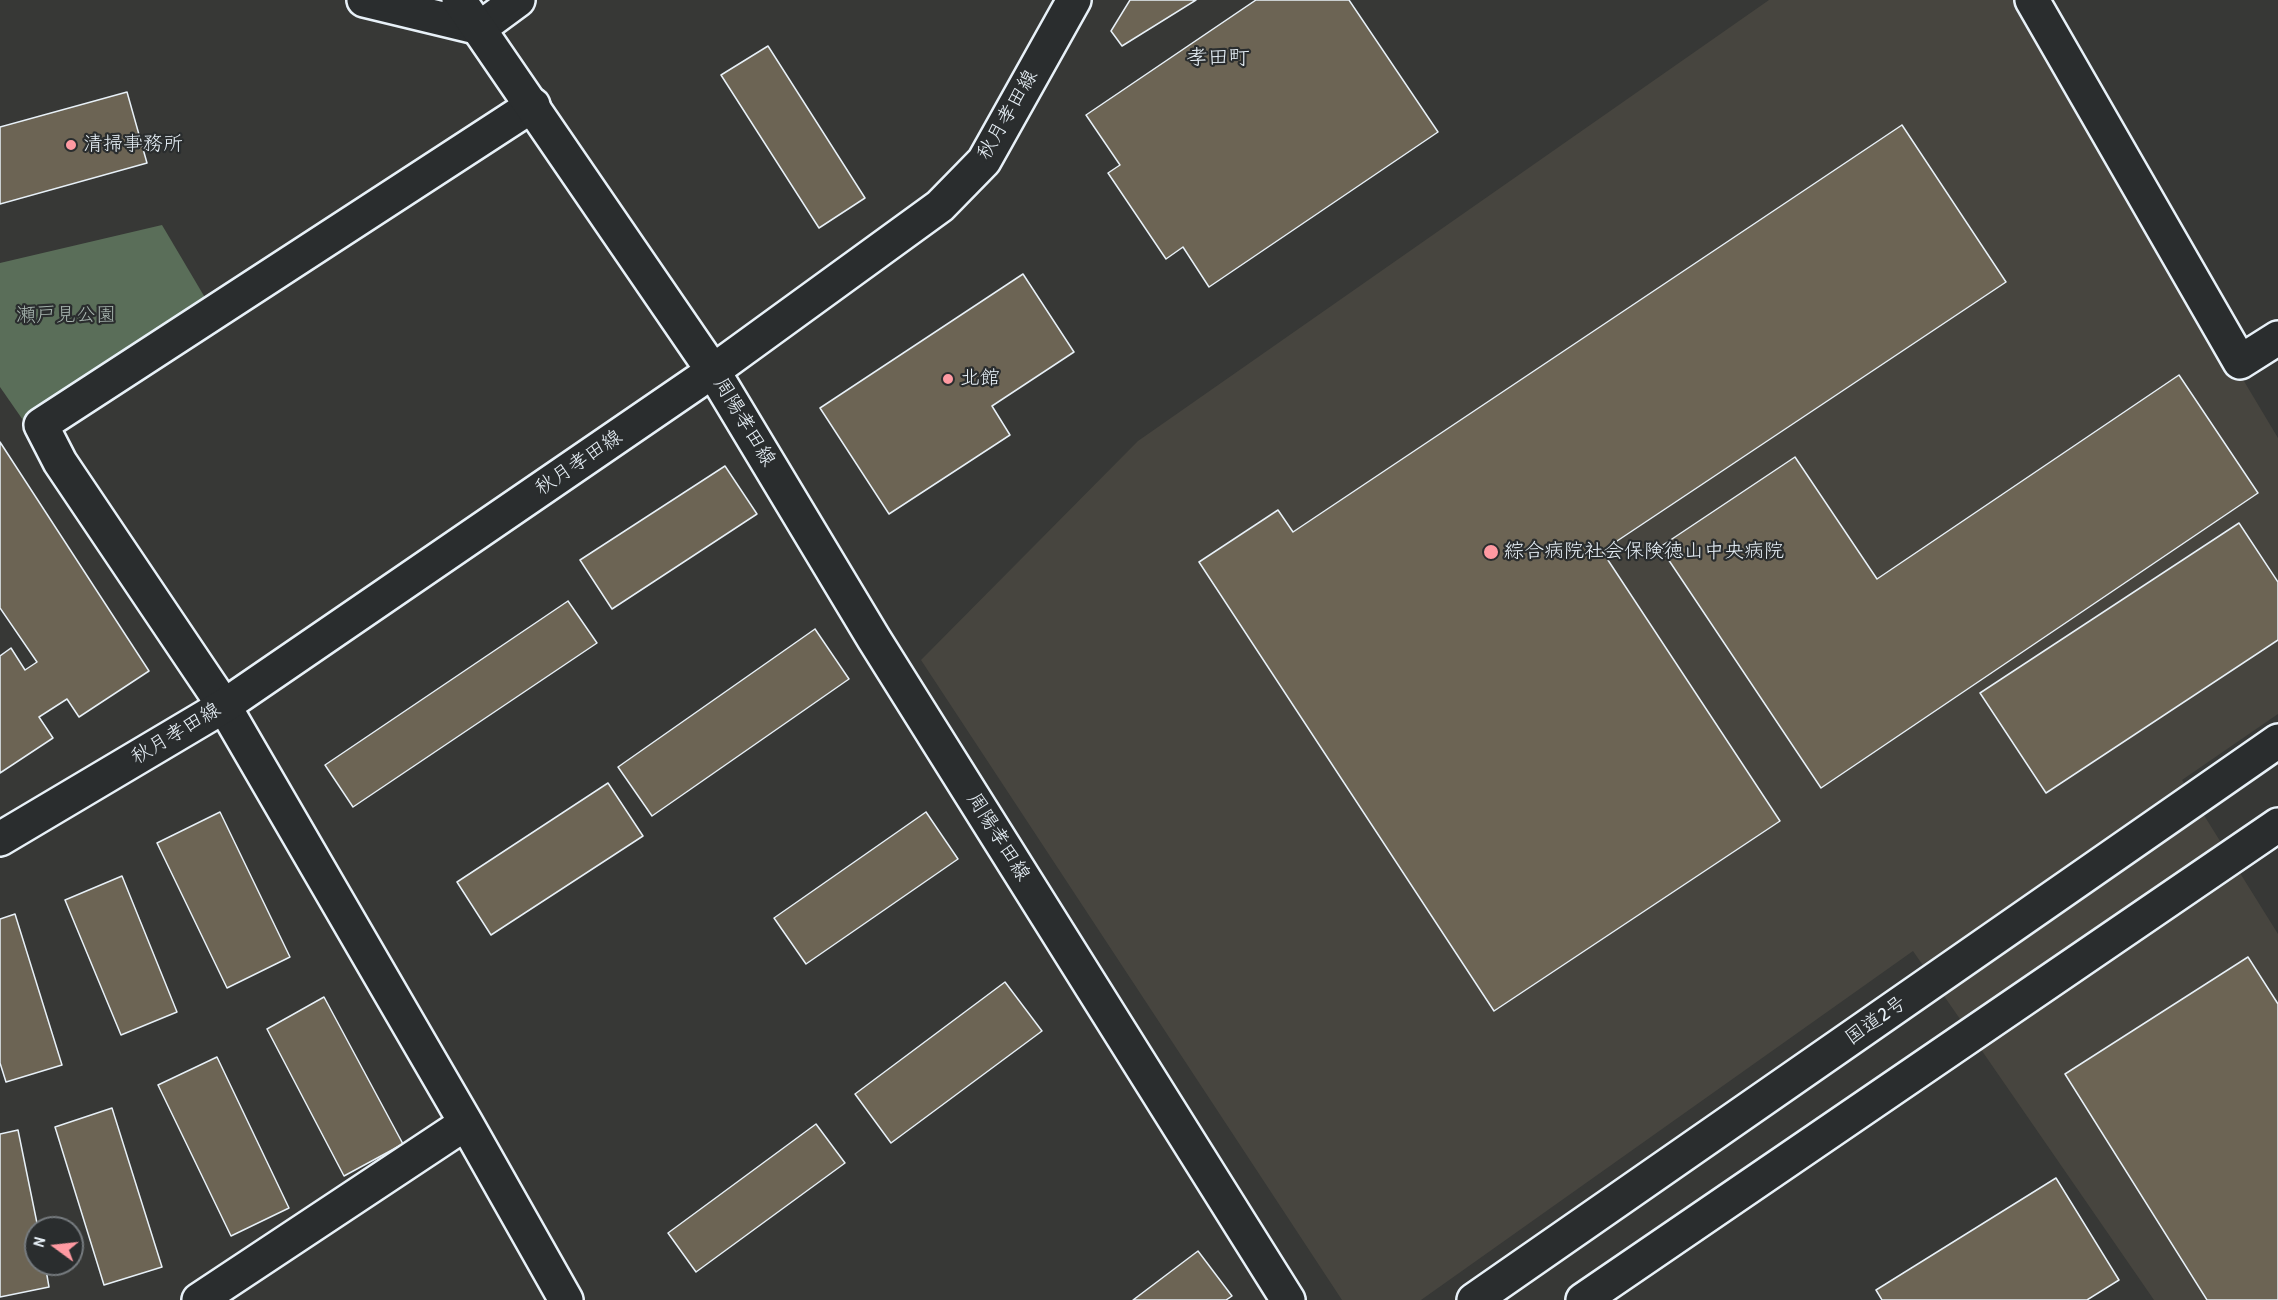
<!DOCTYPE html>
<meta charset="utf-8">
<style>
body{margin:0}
#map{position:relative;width:2278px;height:1300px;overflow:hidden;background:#373836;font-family:"Patrick Hand",sans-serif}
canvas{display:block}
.north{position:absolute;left:24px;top:1216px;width:60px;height:60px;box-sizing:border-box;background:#2a2d2e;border:2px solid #767b7f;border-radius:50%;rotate:285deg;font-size:16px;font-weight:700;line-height:24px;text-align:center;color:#e8f1f8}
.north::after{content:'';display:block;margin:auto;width:21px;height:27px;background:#ff9aa2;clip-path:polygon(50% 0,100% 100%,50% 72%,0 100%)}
</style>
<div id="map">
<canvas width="2278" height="1300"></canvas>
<div class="north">N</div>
</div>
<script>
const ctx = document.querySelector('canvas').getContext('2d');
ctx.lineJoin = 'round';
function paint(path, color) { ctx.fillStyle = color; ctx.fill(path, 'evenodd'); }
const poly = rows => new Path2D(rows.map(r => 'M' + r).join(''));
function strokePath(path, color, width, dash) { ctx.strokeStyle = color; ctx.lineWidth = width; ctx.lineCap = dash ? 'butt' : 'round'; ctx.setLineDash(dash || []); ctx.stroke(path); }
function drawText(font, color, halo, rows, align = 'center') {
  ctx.font = font + ' "Patrick Hand","Klee One",sans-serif'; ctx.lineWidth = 4.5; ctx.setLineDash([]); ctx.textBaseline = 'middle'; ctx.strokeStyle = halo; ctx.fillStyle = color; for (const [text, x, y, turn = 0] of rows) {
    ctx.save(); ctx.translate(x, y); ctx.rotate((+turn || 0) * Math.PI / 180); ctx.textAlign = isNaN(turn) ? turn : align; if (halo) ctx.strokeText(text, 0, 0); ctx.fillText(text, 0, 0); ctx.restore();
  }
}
paint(poly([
 [1769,0,2016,0,2278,438,2278,714,2182,780,2278,934,2278,1300,2154,1300,1913,951,1421,1300,1342,1300,921,660,1138,441]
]), '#47453f');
paint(poly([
 [162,225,207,301,25,423,0,387,0,263]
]), '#5a6e59');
const building = poly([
 [1130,0,1196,0,1122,46,1111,31,1130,0],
 [1256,0,1349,0,1438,132,1209,287,1183,247,1166,259,1108,173,1120,165,1086,115,1256,0],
 [768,46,865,198,819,228,721,75,768,46],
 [127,92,147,163,0,204,0,127,127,92],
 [1902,125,2006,282,1602,551,1780,821,1494,1011,1199,562,1278,510,1293,532,1902,125],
 [1023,274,1074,352,992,406,1010,435,889,514,820,408,1023,274],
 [2179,375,2258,493,1821,788,1660,547,1795,457,1877,579,2179,375],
 [0,442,149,671,79,717,67,699,39,717,53,738,0,773,0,656,11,648,25,670,37,662,0,608,0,442],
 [725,466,757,514,612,609,580,560,725,466],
 [2239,523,2278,582,2278,640,2046,793,1980,693,2239,523],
 [568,601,597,643,353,807,325,765,568,601],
 [815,629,849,679,652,816,618,767,815,629],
 [608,783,643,836,491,935,457,882,608,783],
 [220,812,290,957,227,988,157,843,220,812],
 [926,812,958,859,806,964,774,918,926,812],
 [122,876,177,1012,121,1035,65,900,122,876],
 [15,914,62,1065,6,1082,0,1063,0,919,15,914],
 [2248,957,2278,1004,2278,1300,2207,1300,2065,1074,2248,957],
 [1005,982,1042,1031,891,1143,855,1094,1005,982],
 [324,997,403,1144,344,1176,267,1029,324,997],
 [217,1057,289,1208,231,1236,158,1085,217,1057],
 [112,1108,162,1267,104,1285,55,1127,112,1108],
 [816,1124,845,1163,696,1272,668,1233,816,1124],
 [18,1130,38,1228,36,1264,45,1264,49,1287,0,1297,0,1134,18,1130],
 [2056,1178,2119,1280,2087,1300,1882,1300,1876,1290,2056,1178],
 [1198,1251,1232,1296,1226,1300,1133,1300,1198,1251]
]);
paint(building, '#6c6454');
strokePath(building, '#e8f1f8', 1.5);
const street = poly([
 [364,0,480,28,518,0],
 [2032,0,2240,362,2278,338],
 [533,105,41,425,60,462,224,706,466,1123,566,1300],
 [199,1300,466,1123]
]);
const secondary = poly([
 [459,0,713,371,874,639,1288,1300],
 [0,839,224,706,713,371,940,206,984,161,1074,0]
]);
const highway = poly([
 [1474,1300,2278,741],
 [1583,1300,2278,825]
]);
strokePath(street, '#e8f1f8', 38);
strokePath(secondary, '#e8f1f8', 38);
strokePath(highway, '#e8f1f8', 38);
strokePath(street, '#2a2d2e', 33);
strokePath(secondary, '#2a2d2e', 33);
strokePath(highway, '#2a2d2e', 33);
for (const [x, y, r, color] of [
 [71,145,6,"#ff9aa2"],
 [948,379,6,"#ff9aa2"],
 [1491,552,8,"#ff9aa2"]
]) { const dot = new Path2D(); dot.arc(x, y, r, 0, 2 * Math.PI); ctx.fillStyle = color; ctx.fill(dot); strokePath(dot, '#2a2d2e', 2); }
drawText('20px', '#e8f1f8', '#2a2d2e', [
 ["秋月孝田線",1008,115,-60],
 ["周陽孝田線",744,422,59],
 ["秋月孝田線",579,463,-34],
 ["秋月孝田線",176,734,-31],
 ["周陽孝田線",998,837,58],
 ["国道2号",1876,1021,-35]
]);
drawText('20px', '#e8f1f8', '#2a2d2e', [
 ["清掃事務所",83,145],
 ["北館",960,379],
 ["綜合病院社会保険徳山中央病院",1504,552]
], 'left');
drawText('20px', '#a8b6b0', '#2a2d2e', [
 ["瀬戸見公園",66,316]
]);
drawText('21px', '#e8f1f8', '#2a2d2e', [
 ["孝田町",1218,58]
]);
</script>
